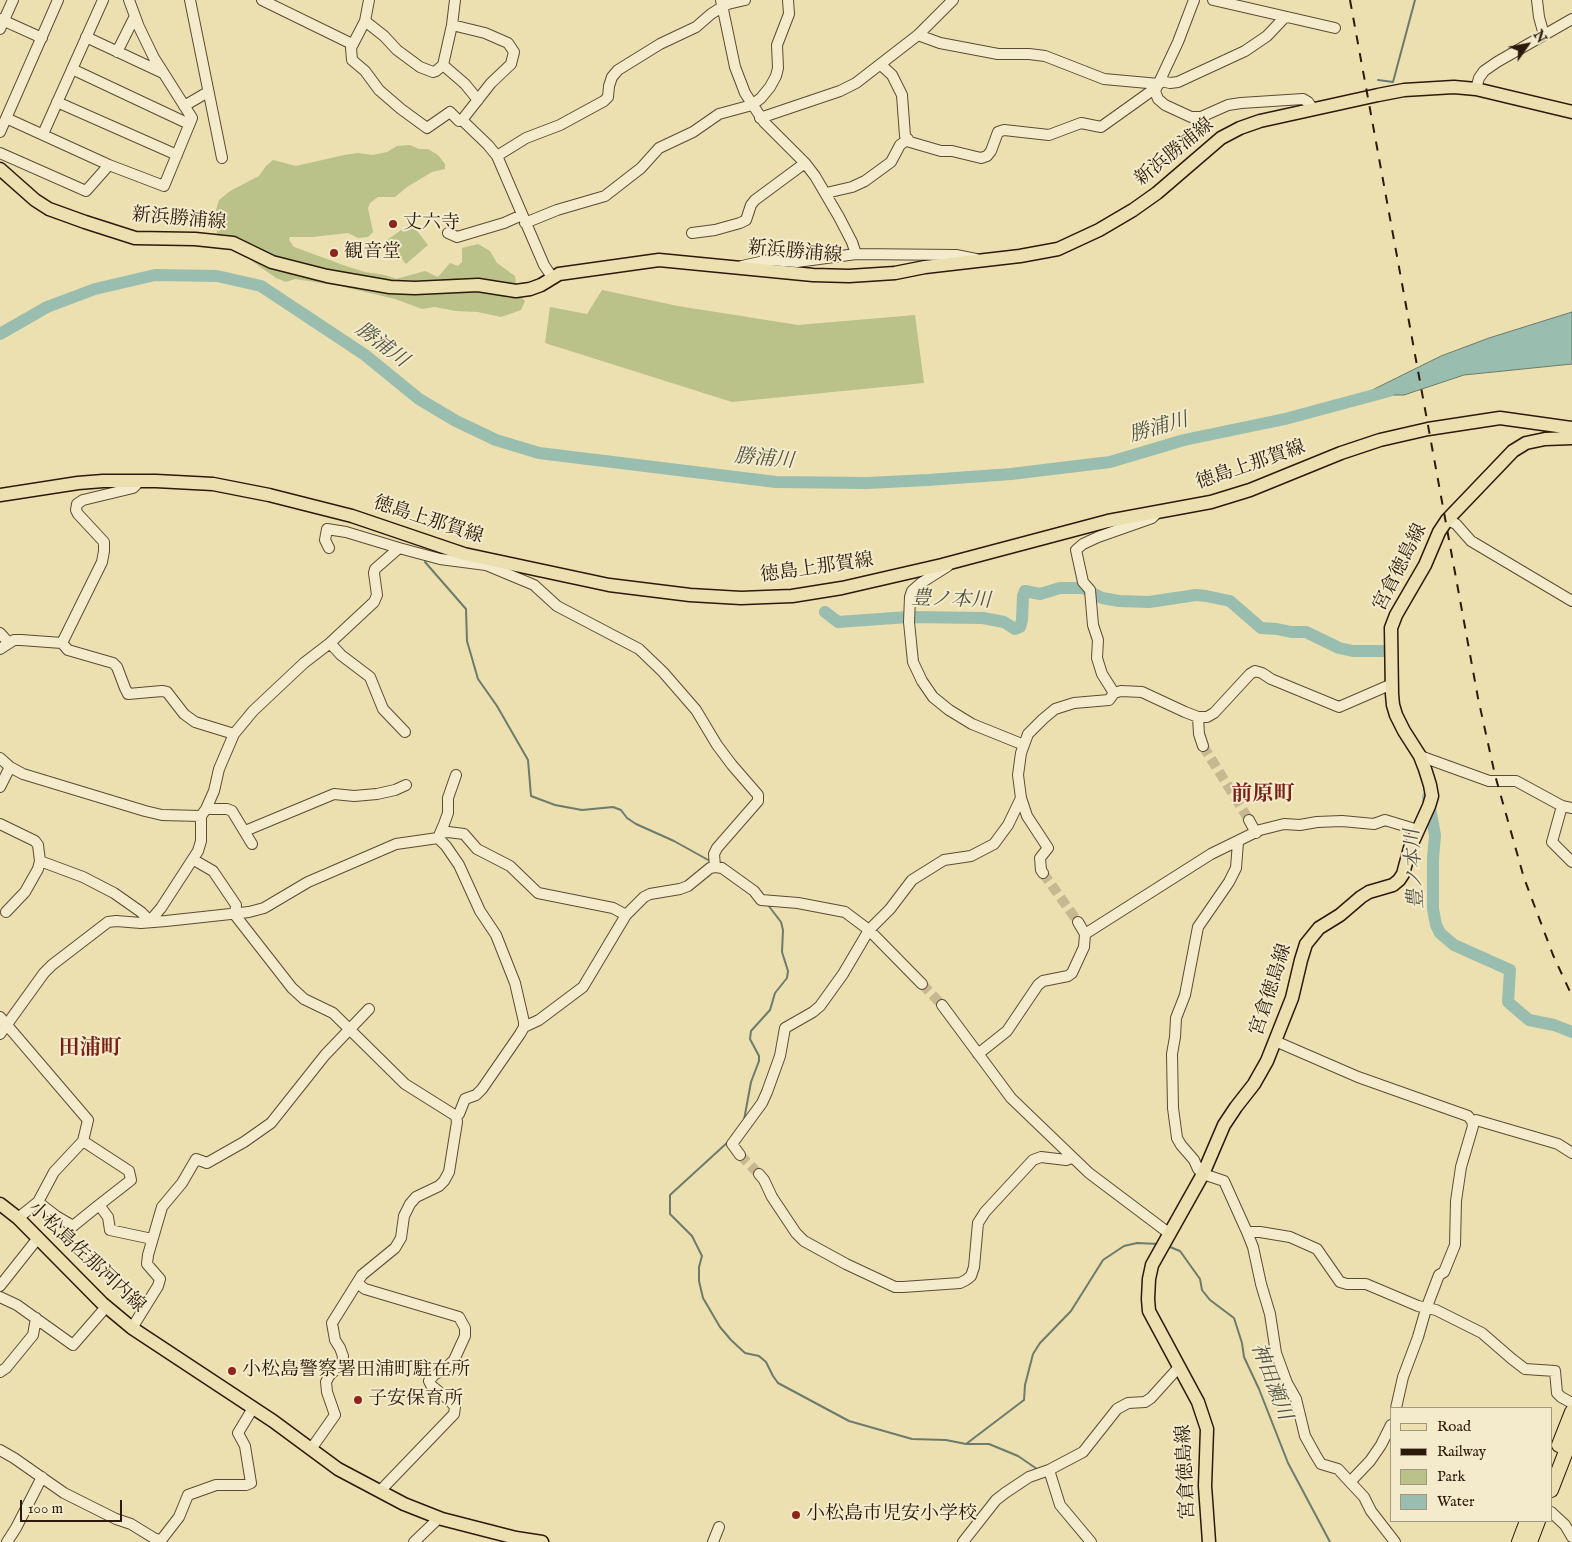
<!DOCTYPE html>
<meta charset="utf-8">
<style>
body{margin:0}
#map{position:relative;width:1572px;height:1542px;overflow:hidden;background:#ece0b1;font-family:"IM FELL English",serif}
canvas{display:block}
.legend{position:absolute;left:1390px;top:1407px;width:162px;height:115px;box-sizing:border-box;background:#f3ebcc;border:1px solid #a3977e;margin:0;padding:6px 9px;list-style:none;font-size:15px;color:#2c190a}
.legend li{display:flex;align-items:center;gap:10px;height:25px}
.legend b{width:25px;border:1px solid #a3977e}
.north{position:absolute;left:1502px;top:20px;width:50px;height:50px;-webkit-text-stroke:4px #f3ebcc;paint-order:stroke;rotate:57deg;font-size:14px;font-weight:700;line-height:20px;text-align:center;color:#2c190a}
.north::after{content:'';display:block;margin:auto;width:18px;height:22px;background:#2c190a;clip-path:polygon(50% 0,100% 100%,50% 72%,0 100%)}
.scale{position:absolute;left:20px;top:1500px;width:102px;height:22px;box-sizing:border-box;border:2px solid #2c190a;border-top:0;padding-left:6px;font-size:15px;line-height:18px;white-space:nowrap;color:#2c190a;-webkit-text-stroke:4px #f3ebcc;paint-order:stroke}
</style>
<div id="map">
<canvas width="1572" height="1542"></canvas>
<ul class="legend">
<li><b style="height:6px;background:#ece0b1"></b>Road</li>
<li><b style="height:6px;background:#2c190a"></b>Railway</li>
<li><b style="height:14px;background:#bac189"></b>Park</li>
<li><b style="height:14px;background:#99bdae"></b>Water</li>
</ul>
<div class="north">N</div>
<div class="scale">100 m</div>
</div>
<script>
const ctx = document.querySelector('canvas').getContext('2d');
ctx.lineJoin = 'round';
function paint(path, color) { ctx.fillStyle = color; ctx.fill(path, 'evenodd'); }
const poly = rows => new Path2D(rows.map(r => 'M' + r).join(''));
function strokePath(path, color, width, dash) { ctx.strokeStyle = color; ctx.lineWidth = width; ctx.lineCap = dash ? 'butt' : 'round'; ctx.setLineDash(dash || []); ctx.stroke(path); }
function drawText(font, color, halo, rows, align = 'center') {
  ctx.font = font + ' "IM FELL English","Noto Serif JP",serif'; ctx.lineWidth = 4; ctx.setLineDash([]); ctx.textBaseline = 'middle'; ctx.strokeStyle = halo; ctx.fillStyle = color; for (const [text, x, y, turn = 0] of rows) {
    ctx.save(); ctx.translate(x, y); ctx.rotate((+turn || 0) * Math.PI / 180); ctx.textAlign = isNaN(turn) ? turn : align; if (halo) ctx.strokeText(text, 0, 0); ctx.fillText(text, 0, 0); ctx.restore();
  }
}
paint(poly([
 [410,145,419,149,428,149,438,155,445,164,445,169,432,172,407,187,395,197,378,197,370,203,368,208,373,232,368,237,358,238,348,233,313,237,290,237,289,240,294,247,346,266,365,272,385,275,396,279,425,271,438,277,450,263,458,266,462,262,462,248,478,244,490,251,497,263,515,276,516,284,504,283,500,292,508,298,521,297,525,301,521,310,501,317,478,312,455,311,435,307,422,309,395,299,340,286,295,279,286,282,276,278,249,259,232,251,239,242,229,235,217,234,215,213,219,200,230,191,259,176,266,166,273,160,296,166,344,155,358,153,373,155,387,152,397,146],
 [411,223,428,245,406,264,387,240],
 [602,290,678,306,798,325,915,315,924,383,732,402,545,343,550,307,587,314]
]), '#bac189');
const water = poly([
 [1572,312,1572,364,1464,375,1404,395,1362,395,1441,356,1489,338,1572,312]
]);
paint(water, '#99bdae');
strokePath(water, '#6d7b6c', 1);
strokePath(poly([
 [1378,80,1393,82,1415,0],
 [425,562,466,609,467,641,478,679,497,706,528,760,531,796,555,805,582,810,613,807,621,810,627,818,636,824,674,841,710,861],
 [744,1120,751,1082,759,1061,759,1056,750,1039,751,1031,770,1010,775,993,787,978,788,971,782,952,783,930,781,922,768,905],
 [729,1141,670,1195,670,1214,692,1236,702,1256,699,1267,699,1281,703,1298,720,1327,731,1340,745,1353,759,1356,766,1362,773,1376,778,1383,849,1421,912,1439,946,1440,966,1444,989,1444,1018,1456,1037,1469],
 [1170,1247,1180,1251,1200,1279,1202,1290,1210,1300,1234,1318,1242,1343,1244,1357,1259,1389,1288,1463,1330,1542],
 [966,1444,1024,1400,1025,1385,1033,1354,1040,1343,1071,1311,1103,1260,1124,1246,1137,1243,1159,1244]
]), '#6d7b6c', 2);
strokePath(poly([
 [0,334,47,307,95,289,155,275,217,276,261,286,365,355,419,399,456,421,496,440,539,453,776,482,867,483,928,480,1011,474,1110,462,1184,440,1285,419,1389,391],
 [825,612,838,622,908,617,983,618,1004,622,1015,629,1020,627,1022,620,1023,596,1025,591,1040,594,1060,588,1083,588,1102,598,1119,601,1149,602,1196,595,1206,596,1230,601,1261,628,1277,629,1291,632,1306,632,1339,648,1353,651,1387,651],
 [1428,797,1435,835,1433,859,1433,909,1436,925,1440,933,1454,945,1510,970,1508,1002,1529,1020,1554,1025,1572,1032]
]), '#99bdae', 12);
strokePath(poly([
 [1203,746,1249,820],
 [1043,873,1078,922],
 [922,984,942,1005],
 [740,1155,759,1174]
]), '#c6b890', 10, [10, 5]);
const minor = poly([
 [190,0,222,158],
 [262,0,352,44],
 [369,0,365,21,351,48,352,60,365,71,379,90,401,109,427,128,450,112,459,121,462,120],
 [455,0,452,25,443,65,465,84,478,100],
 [721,0,735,67,745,93,764,122,805,163,815,176,839,217,852,242,856,254],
 [1194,0,1178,42,1155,91,1158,99,1165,105,1191,117,1201,117,1228,105,1241,103,1303,99,1308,102,1313,109],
 [1213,0,1335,28],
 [1537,0,1539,17,1544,35],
 [0,19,42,38],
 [365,21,384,36,397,50,420,67,433,72,436,71,443,65],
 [452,25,485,33,501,40,508,43,514,52,511,64,491,83,462,120,488,145,497,156,544,265,552,277],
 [0,29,13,0],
 [918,35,940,43,998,54,1029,54,1045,56,1104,79,1159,84],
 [86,37,163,73],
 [117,52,135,16],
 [881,65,892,75,902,95,905,136,910,142,941,151,952,151,981,158,987,156,991,151,998,132,1004,130,1049,135,1081,123,1101,127,1150,92,1155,91],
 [72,69,189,124],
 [1161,81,1170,83,1178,82,1245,51,1267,36,1285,17],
 [1476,89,1479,78,1484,71,1497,62,1572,19],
 [57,102,177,155],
 [184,106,208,92],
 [6,118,109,165,164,186,192,118,154,58,139,27,129,0],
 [760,118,840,91,856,83,918,35,953,0],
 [0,132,58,0],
 [43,134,103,0],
 [0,153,86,191,109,165],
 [497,156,526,138,560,125,604,101,608,97,609,86,612,77,618,70,660,44,696,27,711,14,722,7,728,4,745,0],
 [826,193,852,187,865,181,891,162,900,145,908,139],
 [525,223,557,210,605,196,641,168,659,148,693,132,719,114,752,105,761,98,770,87,776,76,778,68,777,45,789,14,788,0],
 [448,233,457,237,504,223,522,215],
 [692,233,715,230,740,223,746,220,751,205,755,200,805,163],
 [742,266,769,260,797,262,856,254,956,255,976,259],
 [137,481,136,485,133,488,83,500,77,504,76,510,78,514,104,542,104,551,102,562,62,643,68,650,113,663,117,667,125,688,128,694,162,691,167,692,184,714,195,722,234,734],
 [1447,520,1456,524,1471,541,1572,601],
 [329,548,325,540,327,529,346,532,399,548],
 [948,566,921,583,912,591,910,597,909,622,913,662,922,681,933,697,949,710,972,724,1024,745],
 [0,633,9,643],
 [330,643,341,655,370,677,383,709,405,732],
 [0,649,14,640,21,640,62,643],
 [1114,693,1102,674,1097,658,1098,640,1093,625,1090,590,1083,582,1076,550,1083,544,1098,537,1152,518,1155,515],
 [1198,717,1199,734,1203,746],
 [1420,756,1489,781,1516,781,1562,806,1572,808],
 [0,758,10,767,23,774,145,811,162,815,201,816],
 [0,787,10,767],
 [1021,798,1027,816,1048,848,1040,858,1041,870,1043,873],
 [1562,806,1552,842,1572,862],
 [206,809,227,809,232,811,252,844],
 [1249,820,1256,833],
 [0,824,35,841,38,845,40,861,83,877,114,893,141,912,147,918,149,922,161,908,198,851,201,841,201,816,206,809,214,791,219,769,234,734,253,711,304,663,330,643,374,602,377,595,374,573,375,569,399,548,440,559,486,565,534,585,557,606,639,649,663,672,696,710,717,745,732,765,758,795,758,801,717,848,714,854,715,867],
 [245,831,334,794,354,796,377,794,395,790,406,785],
 [441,833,448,832,464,834,477,849,510,866,538,893,613,908,626,915],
 [438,838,446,846,459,865,480,911,496,935,515,983,524,1022,524,1027,520,1034,482,1089,476,1095,465,1099,459,1114,456,1116],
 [1238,842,1236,868,1229,882,1198,927,1185,995,1176,1018,1175,1037,1172,1054,1173,1108,1177,1138,1181,1145,1194,1160,1198,1169,1203,1174,1224,1181,1247,1232,1253,1247,1261,1284,1270,1314,1276,1353,1287,1383,1296,1399,1305,1436,1315,1454,1321,1464,1338,1469,1350,1482,1364,1497,1371,1511,1395,1542],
 [194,860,213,871,236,905,235,915,292,988,304,999,333,1013,405,1084,456,1116,457,1122,449,1172,444,1181,439,1186,416,1197,410,1204,404,1216,401,1238,395,1248,362,1275,332,1323,335,1340,340,1348,343,1356,342,1363,329,1376,326,1382,327,1392,335,1415,311,1449],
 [6,912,25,892,38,869,40,861],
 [1078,922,1085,934],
 [942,1005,1011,1098,1089,1173,1170,1234],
 [0,1017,88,1120,83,1141,54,1172,38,1202,18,1218],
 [524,1027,539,1020,583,987,626,915,644,897,650,894,680,889,688,886,710,868,715,867,722,868,754,891,761,900,798,903,845,912,869,930,922,984],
 [0,1034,44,973,52,965,108,922,116,921,141,923,166,921,249,912,264,908,308,882,396,844,438,838,444,824,448,813,448,798,456,775],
 [1275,1041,1358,1077,1468,1116,1472,1121,1473,1126,1461,1167,1456,1201,1455,1245,1444,1272,1439,1275,1426,1309,1418,1337,1403,1377,1396,1408],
 [978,1054,1007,1031,1038,985,1043,981,1068,976,1072,973,1084,947,1085,934,1211,854,1260,830,1284,824,1300,825,1317,822,1342,821,1374,824,1385,820,1418,830],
 [1472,1121,1476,1120,1548,1141,1558,1144,1572,1153],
 [83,1141,129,1171,131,1180,99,1205],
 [740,1155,732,1144,762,1103,767,1092,780,1056,785,1028,813,1012,820,1006,843,974,869,930,890,909,912,880,944,860,971,856,994,844,1008,825,1021,798,1018,775,1021,753,1028,734,1043,719,1055,709,1074,703,1109,700,1114,693,1121,691,1142,692,1185,712,1198,717,1207,717,1214,713,1250,674,1255,671,1262,673,1271,679,1339,707,1392,684],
 [759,1174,764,1180,772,1197,796,1233,804,1241,846,1264,895,1287,903,1287,960,1283,966,1280,971,1276,974,1267,978,1223,985,1212,1033,1160,1041,1157,1066,1160,1072,1158],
 [38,1202,56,1216,73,1226,99,1205,108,1217,110,1230,152,1239],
 [1247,1232,1260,1232,1290,1237,1317,1249,1340,1282,1347,1284,1366,1284,1418,1306,1436,1310,1482,1333,1512,1359,1525,1369,1555,1371,1557,1393,1561,1397,1572,1403],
 [357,1283,365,1289,459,1317,465,1328,465,1336,454,1360,447,1367,434,1375,429,1381,431,1385,450,1401,455,1407,454,1414,380,1491],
 [0,1286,38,1238],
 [0,1297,17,1305,73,1345,106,1307],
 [132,1328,158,1286,160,1279,147,1264,148,1255,162,1207,182,1183,196,1159,207,1163,244,1142,271,1123,325,1055,369,1009],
 [0,1372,6,1368,33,1335,36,1318],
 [0,1450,14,1458,64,1493,116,1519,131,1524,157,1540,162,1539,179,1517,188,1495,216,1485,246,1485,251,1483,245,1446,238,1433,253,1408],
 [1049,1470,1060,1505,1091,1542],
 [1350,1482,1370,1461,1381,1445,1391,1425],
 [1551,1512,1565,1525,1572,1537],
 [7,1542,16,1528,42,1477],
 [414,1542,439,1518],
 [713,1542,719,1527],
 [963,1542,996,1500,1005,1493,1029,1477,1049,1470,1083,1452,1117,1409,1128,1403,1145,1402,1151,1398,1179,1367]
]);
const major = poly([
 [0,169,35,200,49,209,85,222,135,238,195,239,233,243,272,262,327,276,390,287,415,288,478,285,516,291,530,289,541,285,559,274,659,260,813,275,849,276,895,273,925,267,1020,256,1058,249,1099,230,1133,210,1157,193,1221,138,1240,128,1260,121,1378,95,1404,90,1454,87,1476,89,1572,112],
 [0,495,78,483,103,481,156,481,213,484,269,495,352,516,464,554,609,585,690,595,741,598,766,597,792,596,842,588,942,565,1108,521,1211,502,1250,490,1341,453,1380,440,1428,429,1500,418,1572,428],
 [0,1204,18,1218,102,1303,132,1328,273,1421,338,1469,404,1504,442,1519,516,1538,542,1542],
 [1209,1542,1205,1486,1207,1429,1198,1402,1149,1311,1148,1299,1149,1279,1152,1265,1203,1174,1224,1125,1236,1107,1254,1084,1267,1061,1292,998,1301,960,1306,944,1319,928,1340,915,1361,897,1369,892,1393,885,1399,880,1403,874,1410,848,1429,806,1432,796,1430,785,1425,769,1420,756,1404,731,1396,715,1393,705,1392,694,1391,628,1396,615,1425,565,1439,532,1447,520,1513,451,1526,443,1545,439,1572,438]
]);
const highway = poly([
 [1559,1445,1572,1412],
 [1551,1490,1572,1436],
 [1519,1542,1527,1521],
 [1530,1542,1538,1521]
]);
strokePath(minor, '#5c4b34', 12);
strokePath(major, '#2c190a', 15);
strokePath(highway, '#2c190a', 16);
strokePath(minor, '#f3ebcc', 10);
strokePath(major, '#ece0b1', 12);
strokePath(highway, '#ece0b1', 14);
strokePath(poly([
 [1350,0,1478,698,1495,775,1524,878,1553,955,1572,996]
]), '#2c190a', 2, [9, 9]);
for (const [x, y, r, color] of [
 [393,224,5,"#8f2418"],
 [334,253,5,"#8f2418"],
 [232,1371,5,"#8f2418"],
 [358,1400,5,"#8f2418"],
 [796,1515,5,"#8f2418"]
]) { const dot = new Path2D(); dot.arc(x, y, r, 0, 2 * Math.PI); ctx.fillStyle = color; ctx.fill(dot); strokePath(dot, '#f3ebcc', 2); }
drawText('19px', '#2c190a', '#f3ebcc', [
 ["新浜勝浦線",1175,153,-39],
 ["新浜勝浦線",179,220,5],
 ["新浜勝浦線",795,253,5],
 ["徳島上那賀線",1251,466,-19],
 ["徳島上那賀線",428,521,18],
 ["宮倉徳島線",1401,568,-63],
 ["徳島上那賀線",817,569,-8],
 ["宮倉徳島線",1272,990,-72],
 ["小松島佐那河内線",86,1258,43],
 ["宮倉徳島線",1187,1472,-93]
]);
drawText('19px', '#2c190a', '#f3ebcc', [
 ["丈六寺",403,224],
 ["観音堂",344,253],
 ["小松島警察署田浦町駐在所",242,1371],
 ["子安保育所",368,1400],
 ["小松島市児安小学校",806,1515]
], 'left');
drawText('italic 20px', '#525243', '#f3ebcc', [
 ["勝浦川",381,346,37],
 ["勝浦川",1159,429,-16],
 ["勝浦川",764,460,5],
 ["豊ノ本川",951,601,2],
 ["豊ノ本川",1416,869,-93],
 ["神田瀬川",1270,1382,69]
]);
drawText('bold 21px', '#7a1f14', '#f3ebcc', [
 ["前原町",1263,796],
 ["田浦町",90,1050]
]);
</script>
